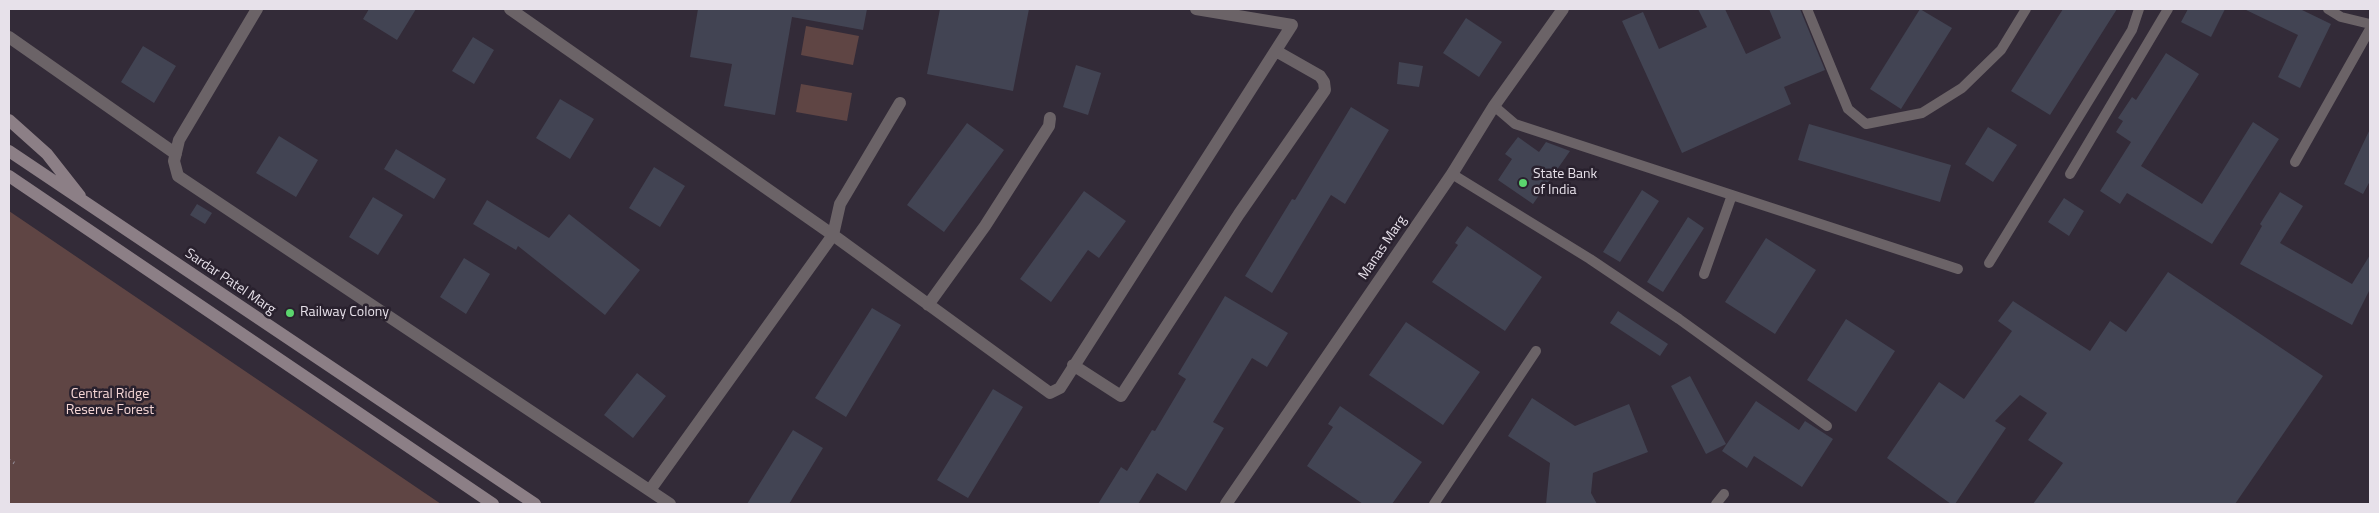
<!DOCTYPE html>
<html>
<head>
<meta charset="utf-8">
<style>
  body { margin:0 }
  #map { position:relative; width:2379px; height:513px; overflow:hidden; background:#332b38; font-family:"Titillium Web",sans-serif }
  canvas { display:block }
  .frame { position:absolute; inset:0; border:10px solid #e7e1ea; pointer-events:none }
</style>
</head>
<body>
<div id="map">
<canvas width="2379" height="513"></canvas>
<div class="frame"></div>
</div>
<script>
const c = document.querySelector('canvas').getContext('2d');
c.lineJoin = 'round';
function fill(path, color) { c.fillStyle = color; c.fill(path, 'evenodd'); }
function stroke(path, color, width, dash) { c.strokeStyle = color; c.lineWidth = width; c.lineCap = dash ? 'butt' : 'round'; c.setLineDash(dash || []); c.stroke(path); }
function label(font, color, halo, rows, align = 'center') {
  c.font = font + ' "Titillium Web",sans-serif'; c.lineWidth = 5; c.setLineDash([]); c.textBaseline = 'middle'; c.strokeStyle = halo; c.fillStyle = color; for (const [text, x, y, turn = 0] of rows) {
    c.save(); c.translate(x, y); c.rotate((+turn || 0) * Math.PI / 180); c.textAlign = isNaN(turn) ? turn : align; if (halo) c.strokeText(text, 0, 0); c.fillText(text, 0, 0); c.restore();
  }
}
const green = new Path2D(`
  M 806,26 L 859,36 L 853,65 L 801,55 Z
  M 801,84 L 852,93 L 847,121 L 796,112 Z
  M 9,211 L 441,504 L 9,504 Z`);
const building = new Path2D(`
  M 369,9 L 416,9 L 397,40 L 363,19 Z
  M 698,9 L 867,9 L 863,30 L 792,17 L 775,115 L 724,106 L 732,64 L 690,57 Z
  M 940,9 L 1029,9 L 1013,91 L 927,74 Z
  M 1698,9 L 1725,9 L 1746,54 L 1781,38 L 1769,9 L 1800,9 L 1825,70 L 1784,87 L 1791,104 L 1682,153 L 1622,21 L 1643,12 L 1659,49 L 1707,27 Z
  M 1920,9 L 1952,28 L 1901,109 L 1870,89 Z
  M 2063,9 L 2117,9 L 2050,115 L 2011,91 Z
  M 2188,9 L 2225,9 L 2211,37 L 2181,22 Z
  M 2244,9 L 2300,9 L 2331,24 L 2300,88 L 2278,77 L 2298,35 Z
  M 1466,18 L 1502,42 L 1479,77 L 1443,53 Z
  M 473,37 L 494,50 L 474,84 L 452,71 Z
  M 143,46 L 176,66 L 154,103 L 121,82 Z
  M 2166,53 L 2199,74 L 2141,166 L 2202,204 L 2253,122 L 2279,139 L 2212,244 L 2127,193 L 2120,204 L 2100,191 L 2131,142 L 2116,132 L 2123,121 L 2118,118 L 2132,97 L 2136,100 Z
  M 1399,62 L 1423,66 L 1419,87 L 1397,84 Z
  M 1076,65 L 1101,73 L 1088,115 L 1063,107 Z
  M 560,99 L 594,119 L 570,159 L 536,138 Z
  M 1351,107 L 1389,130 L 1345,204 L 1331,195 L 1272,293 L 1245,276 L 1292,199 L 1295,200 Z
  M 967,123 L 1004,150 L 944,232 L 907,205 Z
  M 1809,124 L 1951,165 L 1940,202 L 1798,160 Z
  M 1988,127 L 2017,145 L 1993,182 L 1965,164 Z
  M 2370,129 L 2370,181 L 2363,194 L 2344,184 Z
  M 279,136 L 318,160 L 296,197 L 256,173 Z
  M 1518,137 L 1539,152 L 1546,142 L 1570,151 L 1533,204 L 1498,180 L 1512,159 L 1505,154 Z
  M 396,149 L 446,179 L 434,199 L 384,169 Z
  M 654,167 L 685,186 L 660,227 L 629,208 Z
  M 1642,190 L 1659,201 L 1620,262 L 1603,252 Z
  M 1084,191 L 1126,221 L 1099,258 L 1088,250 L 1051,302 L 1020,279 Z
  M 2280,192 L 2303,206 L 2280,243 L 2352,284 L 2370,255 L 2370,289 L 2352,325 L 2240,264 L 2262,226 L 2260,224 Z
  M 373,197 L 403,215 L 378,255 L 349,237 Z
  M 2064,198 L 2084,211 L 2069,236 L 2048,222 Z
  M 487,200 L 549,238 L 569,214 L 640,270 L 605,315 L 518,246 L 516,250 L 473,224 Z
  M 197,204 L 212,213 L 205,224 L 190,215 Z
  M 1688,217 L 1704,228 L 1663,292 L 1647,282 Z
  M 1467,226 L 1542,277 L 1505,331 L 1432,282 L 1458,245 L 1455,243 Z
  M 1766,238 L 1816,270 L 1775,334 L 1725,302 Z
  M 464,258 L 490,274 L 466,314 L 440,297 Z
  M 2168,272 L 2323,376 L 2235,504 L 2033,504 L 2063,463 L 2028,440 L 2047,413 L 2020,395 L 1995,421 L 2006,428 L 1955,504 L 1951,504 L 1887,458 L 1939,382 L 1964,399 L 2012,331 L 1998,321 L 2013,301 L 2090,351 L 2110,321 L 2126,332 Z
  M 1225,296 L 1288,333 L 1267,367 L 1252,358 L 1213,422 L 1224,428 L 1186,491 L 1157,473 L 1138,504 L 1098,504 L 1121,467 L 1127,471 L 1152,430 L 1155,431 L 1186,379 L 1178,374 Z
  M 872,308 L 901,325 L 846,417 L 815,398 Z
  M 1618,311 L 1668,344 L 1660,356 L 1610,323 Z
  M 1846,319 L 1895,351 L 1856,412 L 1807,380 Z
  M 1406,322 L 1480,372 L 1443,425 L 1369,375 Z
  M 637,373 L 666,396 L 633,438 L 604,415 Z
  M 1690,376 L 1726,444 L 1706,454 L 1671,386 Z
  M 993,389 L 1023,407 L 968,498 L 937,480 Z
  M 1532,398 L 1575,426 L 1629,404 L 1648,452 L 1593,473 L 1591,493 L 1597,504 L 1546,504 L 1550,463 L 1508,436 Z
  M 1756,401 L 1799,430 L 1805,421 L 1833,439 L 1802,487 L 1754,456 L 1747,468 L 1722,451 Z
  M 1340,406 L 1422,462 L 1392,504 L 1363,504 L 1307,466 L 1333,427 L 1328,424 Z
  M 793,430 L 823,448 L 789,504 L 747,504 Z`);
const path = new Path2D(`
  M 9,460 L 16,464`);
const service = new Path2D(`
  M 1807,9 L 1848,109 L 1866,124 L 1922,113 L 1962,88 L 2001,50 L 2026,9
  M 2328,9 L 2341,17 L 2370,24
  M 1494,106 L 1515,124 L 1958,269
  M 2295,162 L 2370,29
  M 1452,174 L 1590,259 L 1679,319 L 1827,426
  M 2070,174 L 2168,9
  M 1989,263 L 2132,30 L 2139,9
  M 1704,274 L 1732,195
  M 1434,504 L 1536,351
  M 1716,504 L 1724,494`);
const minor = new Path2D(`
  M 257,9 L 179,140 L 174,161 L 178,176 L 670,504
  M 510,9 L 833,235 L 1050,393 L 1060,388 L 1292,25 L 1196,9
  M 9,37 L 176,154
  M 928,305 L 985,226 L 1049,126 L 1050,118
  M 1073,365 L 1121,396 L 1239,214 L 1325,90 L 1324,82 L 1320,76 L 1276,51
  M 650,490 L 833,235 L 840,204 L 900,103
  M 1226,504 L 1452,174 L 1494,106 L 1563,9`);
const secondary = new Path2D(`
  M 9,120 L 47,154 L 80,196
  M 9,151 L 535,504
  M 9,176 L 493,504`);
const markers = [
  [1523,183,5,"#5bd56e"],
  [290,313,5,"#5bd56e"]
];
const poiNames = [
  ["State Bank",1533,175],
  ["of India",1533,191],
  ["Railway Colony",300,313]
];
const streetNames = [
  ["Manas Marg",1383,248,-56],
  ["Sardar Patel Marg",230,282,34]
];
const parkNames = [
  ["Central Ridge",110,395],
  ["Reserve Forest",110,411]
];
fill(green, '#5f4544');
fill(building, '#424453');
stroke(path, '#928b96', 3, [1, 4]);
stroke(service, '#6b6367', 10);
stroke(minor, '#6b6367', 12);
stroke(secondary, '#8c7f86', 12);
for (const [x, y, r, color] of markers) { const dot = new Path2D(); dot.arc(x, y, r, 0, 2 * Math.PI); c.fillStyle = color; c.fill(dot); stroke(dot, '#29212e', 2); }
label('14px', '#e7e1ea', '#29212e', poiNames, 'left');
label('14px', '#e7e1ea', '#29212e', streetNames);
label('14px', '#f5d6d5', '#29212e', parkNames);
</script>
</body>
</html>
